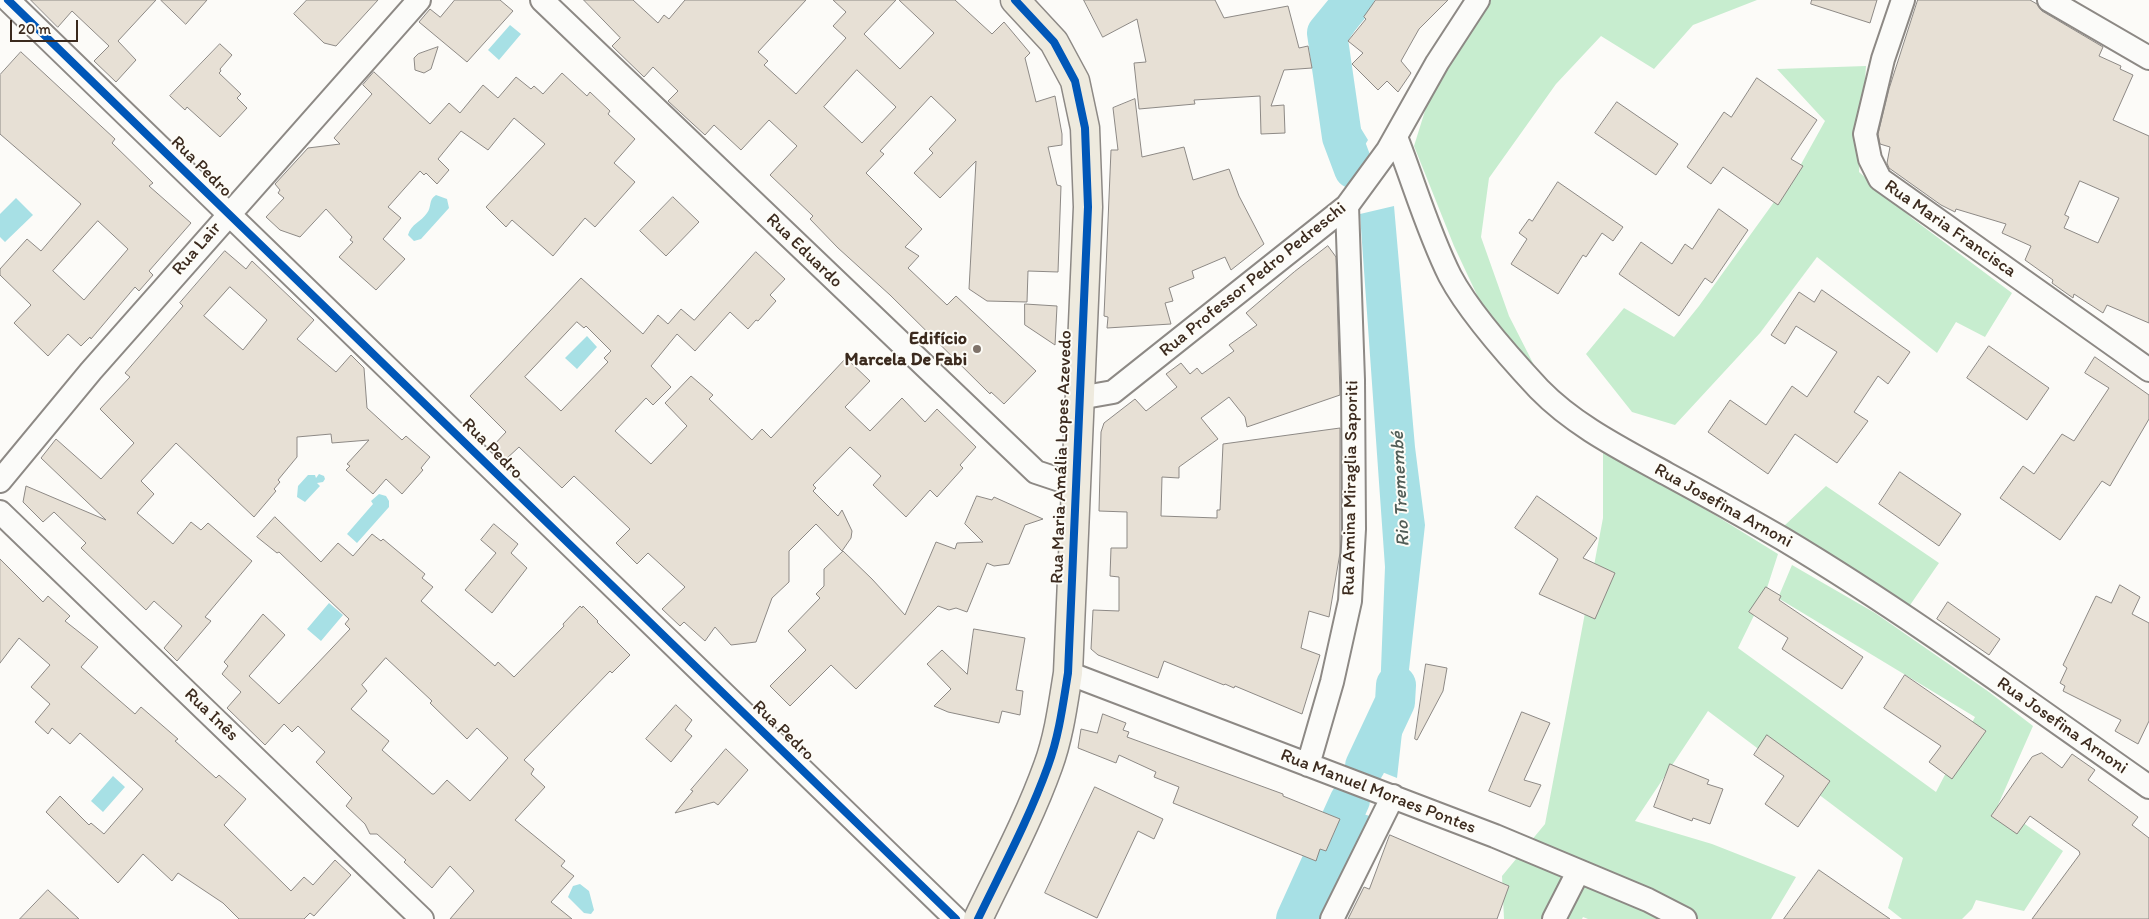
<!DOCTYPE html>
<html>
<head>
<meta charset="utf-8">
<style>
  body { margin:0 }
  #map { position:relative; width:2149px; height:919px; overflow:hidden; background:#fcfbf8; font-family:Itim,sans-serif }
  canvas { display:block }
  .scale { position:absolute; left:10px; top:20px; width:68px; height:22px; box-sizing:border-box; border:2px solid #3b2a1e; border-top:0; padding-left:6px; font-size:15px; line-height:18px; white-space:nowrap; color:#3b2a1e; -webkit-text-stroke:4px #fdfcf7; paint-order:stroke }
</style>
</head>
<body>
<div id="map">
<canvas width="2149" height="919"></canvas>
<div class="scale">20 m</div>
</div>
<script>
const c = document.querySelector('canvas').getContext('2d');
c.lineJoin = 'round';
function fill(path, color) { c.fillStyle = color; c.fill(path, 'evenodd'); }
function stroke(path, color, width, dash) { c.strokeStyle = color; c.lineWidth = width; c.lineCap = dash ? 'butt' : 'round'; c.setLineDash(dash || []); c.stroke(path); }
function label(font, color, halo, rows, align = 'center') {
  c.font = font + ' Itim,sans-serif'; c.lineWidth = 4; c.setLineDash([]); c.textBaseline = 'middle'; c.strokeStyle = halo; c.fillStyle = color; for (const [text, x, y, turn = 0] of rows) {
    c.save(); c.translate(x, y); c.rotate((+turn || 0) * Math.PI / 180); c.textAlign = isNaN(turn) ? turn : align; if (halo) c.strokeText(text, 0, 0); c.fillText(text, 0, 0); c.restore();
  }
}
const green = new Path2D(`
  M 1490,0 L 1757,0 L 1693,25 L 1654,69 L 1601,36 L 1556,84 L 1489,178 L 1481,237 L 1509,316 L 1536,369 L 1484,310 L 1454,246 L 1414,146 L 1429,98 Z
  M 1866,66 L 1859,172 L 1913,219 L 2012,293 L 1985,337 L 1956,322 L 1937,353 L 1817,257 L 1760,333 L 1675,425 L 1632,412 L 1586,354 L 1624,308 L 1674,337 L 1699,306 L 1800,166 L 1825,121 L 1777,69 Z
  M 1603,446 L 1778,554 L 1766,591 L 1738,648 L 1936,792 L 1975,717 L 1778,598 L 1792,565 L 1875,613 L 1989,692 L 2033,726 L 1998,805 L 2063,851 L 2024,911 L 1976,900 L 1972,909 L 1962,919 L 1902,919 L 1888,908 L 1903,858 L 1708,711 L 1635,821 L 1712,844 L 1796,877 L 1771,919 L 1588,919 L 1583,917 L 1582,919 L 1504,919 L 1502,876 L 1545,824 L 1603,518 Z
  M 1826,486 L 1939,563 L 1908,608 L 1783,527 Z`);
const water = new Path2D(`
  M 1357,0 L 1375,0 L 1338,56 L 1349,109 L 1368,140 L 1350,169 L 1339,143 L 1325,52 Z
  M 510,25 L 521,34 L 499,60 L 488,50 Z
  M 436,195 L 447,199 L 449,208 L 421,239 L 414,241 L 408,235 C 411,224 421,222 427,213 C 432,207 428,200 436,195 Z
  M 16,198 L 33,215 L 5,242 L 0,237 L 0,214 Z
  M 1394,206 L 1415,447 L 1425,525 L 1397,778 L 1377,770 L 1385,567 L 1360,214 Z
  M 587,336 L 597,347 L 577,369 L 565,358 Z
  M 319,474 L 324,476 L 325,479 L 323,482 L 317,483 L 320,486 L 305,502 L 297,497 L 298,486 L 308,475 L 315,475 L 316,478 Z
  M 379,494 L 386,496 L 389,501 L 389,507 L 357,543 L 347,534 L 373,504 L 371,501 Z
  M 329,603 L 343,615 L 321,641 L 307,629 Z
  M 113,776 L 125,787 L 103,812 L 91,801 Z
  M 1357,812 L 1376,818 L 1325,919 L 1302,919 Z
  M 580,884 L 589,891 L 594,910 L 591,914 L 584,913 L 568,897 L 573,886 Z`);
const river = new Path2D(`
  M 1354,169 L 1342,137 L 1327,33 L 1354,0
  M 1365,766 L 1395,702 L 1396,685
  M 1296,919 L 1350,800`);
const building = new Path2D(`
  M 31,0 L 156,0 L 118,41 L 136,60 L 116,82 L 94,61 L 109,46 L 72,11 L 58,27 Z
  M 161,0 L 207,0 L 186,24 Z
  M 307,0 L 378,0 L 336,46 L 324,43 L 294,14 Z
  M 455,0 L 500,0 L 513,11 L 467,62 L 419,22 L 430,9 L 440,17 Z
  M 584,0 L 633,0 L 658,23 L 664,15 L 669,19 L 685,0 L 806,0 L 758,52 L 768,61 L 764,65 L 796,94 L 846,38 L 833,26 L 846,12 L 833,0 L 896,0 L 864,34 L 900,69 L 934,33 L 899,0 L 955,0 L 992,34 L 1004,22 L 1030,53 L 1025,58 L 1036,102 L 1055,96 L 1062,134 L 1062,145 L 1048,147 L 1057,185 L 1061,186 L 1058,272 L 1028,271 L 1027,302 L 987,301 L 969,289 L 976,161 L 940,198 L 914,173 L 933,153 L 929,149 L 956,120 L 931,96 L 880,151 L 884,154 L 866,173 L 922,229 L 905,247 L 919,256 L 908,268 L 947,305 L 956,296 L 1036,371 L 1004,404 L 991,392 L 990,394 L 890,295 L 838,248 L 810,219 L 813,216 L 770,175 L 797,146 L 769,120 L 741,150 L 714,125 L 705,135 L 668,101 L 678,91 L 653,67 L 644,77 L 612,46 L 620,38 ZM 857,70 L 896,107 L 862,143 L 824,107 Z
  M 1084,0 L 1215,0 L 1224,18 L 1288,6 L 1299,48 L 1308,46 L 1312,68 L 1284,70 L 1271,106 L 1284,105 L 1285,133 L 1261,134 L 1260,96 L 1194,100 L 1195,104 L 1139,109 L 1134,63 L 1146,62 L 1137,19 L 1103,37 Z
  M 1376,0 L 1448,0 L 1419,29 L 1401,61 L 1411,73 L 1398,92 L 1387,81 L 1378,90 L 1352,64 L 1363,53 L 1348,41 L 1366,19 L 1364,17 Z
  M 1812,0 L 1877,0 L 1870,23 L 1811,4 Z
  M 1918,0 L 2030,0 L 2037,4 L 2042,11 L 2103,47 L 2099,56 L 2121,66 L 2120,69 L 2133,75 L 2113,120 L 2149,136 L 2149,323 L 2107,305 L 2103,313 L 2074,294 L 2073,298 L 2052,283 L 2053,280 L 2025,260 L 2031,246 L 2002,233 L 2006,224 L 1956,209 L 1955,212 L 1941,205 L 1889,168 L 1887,163 L 1890,147 L 1880,144 L 1878,134 L 1889,89 ZM 2080,181 L 2119,198 L 2098,243 L 2064,228 L 2069,217 L 2065,215 Z
  M 220,44 L 232,55 L 220,69 L 221,71 L 219,73 L 241,94 L 237,98 L 247,108 L 220,137 L 187,107 L 185,110 L 170,96 Z
  M 438,47 L 431,69 L 424,73 L 415,70 L 414,58 L 418,54 Z
  M 21,52 L 115,139 L 112,143 L 153,183 L 149,186 L 191,223 L 149,271 L 153,275 L 139,291 L 135,287 L 91,339 L 90,337 L 81,346 L 68,334 L 48,356 L 14,323 L 31,305 L 0,275 L 0,269 L 27,239 L 41,251 L 81,204 L 0,134 L 0,75 ZM 98,221 L 128,249 L 84,300 L 53,271 Z
  M 374,72 L 430,124 L 449,103 L 460,113 L 483,85 L 498,98 L 516,77 L 531,89 L 534,86 L 543,94 L 562,73 L 587,96 L 590,92 L 610,111 L 608,114 L 635,139 L 614,163 L 635,182 L 595,227 L 585,218 L 553,256 L 512,220 L 506,227 L 486,207 L 545,144 L 514,118 L 488,150 L 461,131 L 438,159 L 449,170 L 437,184 L 426,173 L 424,175 L 420,171 L 388,207 L 401,218 L 383,239 L 405,259 L 376,290 L 339,257 L 353,242 L 350,240 L 352,237 L 326,209 L 300,237 L 280,230 L 266,217 L 284,198 L 278,193 L 280,190 L 275,184 L 308,148 L 340,144 L 334,138 L 372,94 L 363,85 Z
  M 1757,78 L 1817,120 L 1791,159 L 1803,166 L 1778,205 L 1723,167 L 1711,184 L 1687,167 L 1724,112 L 1731,117 Z
  M 1135,99 L 1142,157 L 1184,147 L 1193,180 L 1229,169 L 1239,196 L 1264,244 L 1231,270 L 1225,257 L 1192,271 L 1194,278 L 1169,288 L 1173,301 L 1165,303 L 1171,324 L 1107,328 L 1108,317 L 1104,316 L 1111,150 L 1118,150 L 1113,108 Z
  M 1617,102 L 1678,144 L 1656,175 L 1595,133 Z
  M 1558,182 L 1623,227 L 1613,241 L 1602,233 L 1586,257 L 1583,255 L 1558,294 L 1511,264 L 1527,239 L 1519,233 L 1529,219 L 1532,221 Z
  M 673,197 L 699,222 L 666,256 L 640,231 Z
  M 1719,209 L 1748,230 L 1712,283 L 1705,278 L 1679,316 L 1619,274 L 1641,242 L 1672,264 L 1685,244 L 1692,249 Z
  M 1328,246 L 1336,257 L 1340,395 L 1247,427 L 1245,417 L 1229,397 L 1201,418 L 1218,439 L 1179,467 L 1179,478 L 1162,477 L 1161,516 L 1217,518 L 1217,510 L 1220,510 L 1223,444 L 1340,428 L 1340,553 L 1329,617 L 1309,611 L 1301,648 L 1320,655 L 1302,714 L 1235,686 L 1234,688 L 1225,684 L 1224,685 L 1164,661 L 1158,678 L 1098,655 L 1091,649 L 1093,610 L 1119,611 L 1119,577 L 1110,576 L 1111,548 L 1127,548 L 1127,512 L 1099,511 L 1101,432 L 1104,423 L 1135,399 L 1146,411 L 1177,387 L 1166,374 L 1181,363 L 1190,374 L 1197,368 L 1202,374 L 1234,351 L 1229,345 L 1257,325 L 1246,313 L 1294,272 Z
  M 225,251 L 246,269 L 252,261 L 314,320 L 297,339 L 336,372 L 351,355 L 364,368 L 367,408 L 402,440 L 406,436 L 430,457 L 421,468 L 423,470 L 402,494 L 386,479 L 373,494 L 346,470 L 350,466 L 347,464 L 369,440 L 332,443 L 331,434 L 297,437 L 297,457 L 278,480 L 280,482 L 274,489 L 276,491 L 254,517 L 176,443 L 141,481 L 154,494 L 137,513 L 173,544 L 191,522 L 201,530 L 208,523 L 252,561 L 205,617 L 211,621 L 177,661 L 164,648 L 182,626 L 154,601 L 146,610 L 81,548 L 86,543 L 54,512 L 43,522 L 23,502 L 26,486 L 106,520 L 41,458 L 56,439 L 101,479 L 134,443 L 100,409 L 130,377 L 125,373 L 183,306 L 180,303 ZM 230,287 L 267,320 L 243,350 L 204,316 Z
  M 756,252 L 785,279 L 770,295 L 776,301 L 758,321 L 756,320 L 748,329 L 730,312 L 695,351 L 677,334 L 651,366 L 671,387 L 653,405 L 646,398 L 615,431 L 651,464 L 687,426 L 665,403 L 691,376 L 713,395 L 709,399 L 752,440 L 762,429 L 771,438 L 846,358 L 870,381 L 845,407 L 870,431 L 902,398 L 925,422 L 937,409 L 976,447 L 960,465 L 963,468 L 937,497 L 930,490 L 906,517 L 873,485 L 881,476 L 850,447 L 813,485 L 816,488 L 813,491 L 838,516 L 842,510 L 852,531 L 851,538 L 842,551 L 816,524 L 789,551 L 789,582 L 772,598 L 756,642 L 731,645 L 715,627 L 705,641 L 684,622 L 680,626 L 662,609 L 685,587 L 648,553 L 637,564 L 616,543 L 630,529 L 574,476 L 562,488 L 519,447 L 505,460 L 492,447 L 506,432 L 470,396 L 581,278 L 643,334 L 658,315 L 668,324 L 681,309 L 694,320 ZM 577,322 L 584,328 L 586,326 L 611,351 L 604,358 L 608,362 L 561,411 L 525,377 Z
  M 1822,290 L 1910,352 L 1888,384 L 1878,376 L 1854,412 L 1868,421 L 1837,463 L 1795,434 L 1768,474 L 1708,432 L 1730,400 L 1766,425 L 1792,386 L 1807,397 L 1837,352 L 1796,326 L 1785,344 L 1771,335 L 1799,292 L 1814,302 Z
  M 1025,304 L 1057,306 L 1055,345 L 1025,325 Z
  M 1989,346 L 2049,388 L 2027,420 L 1967,378 Z
  M 2095,357 L 2149,395 L 2149,419 L 2110,486 L 2102,481 L 2060,540 L 2000,498 L 2023,466 L 2034,474 L 2062,434 L 2074,441 L 2109,388 L 2085,373 Z
  M 1900,472 L 1961,514 L 1939,546 L 1879,504 Z
  M 977,496 L 992,500 L 994,497 L 1043,519 L 1025,525 L 1009,564 L 994,566 L 987,563 L 967,612 L 956,608 L 949,610 L 938,606 L 856,689 L 831,665 L 790,706 L 770,686 L 806,650 L 788,631 L 820,598 L 816,594 L 824,586 L 824,569 L 843,551 L 872,579 L 905,615 L 936,542 L 955,549 L 957,543 L 983,542 L 965,524 Z
  M 1537,496 L 1597,538 L 1583,558 L 1615,573 L 1595,619 L 1539,594 L 1558,559 L 1515,528 Z
  M 275,517 L 321,562 L 338,543 L 353,556 L 372,534 L 381,541 L 383,539 L 425,574 L 422,578 L 433,587 L 421,601 L 495,666 L 498,662 L 514,677 L 564,626 L 563,624 L 580,606 L 582,608 L 583,606 L 598,621 L 597,622 L 630,655 L 612,673 L 610,671 L 524,760 L 534,769 L 531,774 L 545,787 L 515,820 L 565,861 L 561,866 L 574,876 L 551,902 L 572,919 L 450,919 L 474,891 L 450,866 L 432,888 L 404,862 L 406,860 L 377,834 L 370,834 L 365,824 L 346,806 L 352,798 L 316,762 L 325,752 L 298,726 L 292,732 L 284,724 L 265,745 L 227,708 L 241,692 L 222,674 L 228,666 L 224,662 L 263,614 L 285,635 L 249,676 L 279,704 L 350,629 L 345,624 L 349,619 L 279,552 L 277,553 L 257,537 ZM 386,658 L 432,701 L 430,703 L 467,739 L 477,728 L 508,758 L 470,801 L 447,780 L 434,794 L 432,794 L 382,750 L 389,741 L 351,709 L 367,691 L 362,685 Z
  M 494,524 L 518,544 L 511,553 L 527,568 L 492,613 L 465,590 L 496,553 L 481,540 Z
  M 0,559 L 43,602 L 48,596 L 70,616 L 65,621 L 98,647 L 81,667 L 135,714 L 141,707 L 178,739 L 175,741 L 216,778 L 219,775 L 246,799 L 224,825 L 291,891 L 304,877 L 313,885 L 335,860 L 351,875 L 314,916 L 310,913 L 304,919 L 239,919 L 223,903 L 178,873 L 172,881 L 143,854 L 118,883 L 46,812 L 60,796 L 89,825 L 91,823 L 104,834 L 143,789 L 80,733 L 70,744 L 52,728 L 48,734 L 35,722 L 50,704 L 31,687 L 50,665 L 19,638 L 0,663 Z
  M 2120,585 L 2140,597 L 2132,614 L 2149,623 L 2149,721 L 2138,744 L 2115,731 L 2121,720 L 2063,691 L 2065,686 L 2060,683 L 2067,668 L 2063,665 L 2096,596 L 2111,603 Z
  M 1766,587 L 1781,596 L 1779,600 L 1863,657 L 1842,689 L 1782,649 L 1788,638 L 1749,612 Z
  M 1948,602 L 2000,639 L 1989,655 L 1937,619 Z
  M 974,629 L 1025,638 L 1016,690 L 1023,691 L 1020,715 L 1002,711 L 999,723 L 948,712 L 934,706 L 951,689 L 927,664 L 942,650 L 967,674 Z
  M 1426,664 L 1447,668 L 1443,691 L 1417,740 L 1415,739 Z
  M 1905,675 L 1986,731 L 1952,779 L 1929,762 L 1941,746 L 1884,708 Z
  M 676,705 L 692,720 L 685,730 L 692,736 L 671,762 L 646,739 Z
  M 1522,712 L 1550,723 L 1524,780 L 1541,785 L 1530,807 L 1489,791 Z
  M 1103,714 L 1126,723 L 1123,730 L 1129,732 L 1127,737 L 1283,794 L 1283,796 L 1340,819 L 1326,851 L 1320,849 L 1316,861 L 1173,803 L 1179,787 L 1154,777 L 1156,772 L 1119,755 L 1116,763 L 1078,748 L 1081,729 L 1097,733 Z
  M 1767,735 L 1830,781 L 1798,827 L 1765,804 L 1784,776 L 1754,755 Z
  M 726,749 L 748,770 L 718,805 L 714,802 L 675,813 L 693,791 L 691,790 Z
  M 2042,753 L 2062,768 L 2072,754 L 2095,770 L 2088,780 L 2138,817 L 2132,825 L 2149,838 L 2149,919 L 2032,919 L 2080,854 L 2079,851 L 2030,816 L 2017,834 L 1991,816 L 2032,757 Z
  M 1670,764 L 1709,780 L 1707,784 L 1723,789 L 1710,824 L 1693,818 L 1692,821 L 1654,807 Z
  M 1095,787 L 1163,819 L 1154,839 L 1138,831 L 1097,918 L 1045,893 Z
  M 1390,835 L 1509,886 L 1497,919 L 1348,919 L 1364,887 L 1369,889 Z
  M 1819,870 L 1848,890 L 1890,919 L 1784,919 Z
  M 48,890 L 79,919 L 20,919 Z`);
const minor = new Path2D(`
  M 8,0 L 956,919
  M 542,0 L 1036,472 L 1075,485
  M 1903,0 L 1883,59 L 1865,134 L 1870,159 L 1880,179 L 2149,370
  M 2049,0 L 2149,58
  M 1396,137 C 1414,183 1428,232 1450,276 C 1469,312 1511,359 1539,389 C 1575,426 1622,449 1667,474 C 1706,495 1745,517 1783,539 C 1910,615 2029,703 2149,787
  M 1079,398 L 1113,392 L 1347,206 L 1388,150 L 1437,63 L 1478,0
  M 0,481 L 91,371 L 419,0
  M 0,512 L 422,919
  M 1068,673 L 1495,836 L 1648,900 L 1685,919
  M 1308,765 L 1332,682 L 1350,601 L 1354,529 L 1353,380 L 1347,206
  M 1332,919 L 1393,796
  M 1554,919 L 1578,872`);
const major = new Path2D(`
  M 978,919 C 1002,869 1029,819 1048,766 C 1059,736 1063,704 1068,673 L 1088,207 L 1085,128 L 1075,81 L 1054,42 L 1015,0`);
const cycleway = new Path2D(`
  M 8,0 L 956,919
  M 978,919 C 1002,869 1029,819 1048,766 C 1059,736 1063,704 1068,673 L 1088,207 L 1085,128 L 1075,81 L 1054,42 L 1015,0`);
const markers = [
  [977,349,5,"#7f736a"]
];
const streetNames = [
  ["Rua Pedro",201,167,45],
  ["Rua Maria Francisca",1950,229,35],
  ["Rua Lair",197,249,-49],
  ["Rua Eduardo",804,251,44],
  ["Rua Professor Pedro Pedreschi",1253,280,-39],
  ["Rua Pedro",492,449,45],
  ["Rua Maria Amália Lopes Azevedo",1062,457,-88],
  ["Rua Amina Miraglia Saporiti",1351,488,-89],
  ["Rua Josefina Arnoni",1723,506,29],
  ["Rua Inês",211,715,44],
  ["Rua Josefina Arnoni",2062,726,35],
  ["Rua Pedro",783,731,44],
  ["Rua Manuel Moraes Pontes",1378,792,21]
];
const poiNames = [
  ["Edifício",967,339],
  ["Marcela De Fabi",967,360]
];
const waterNames = [
  ["Rio Tremembé",1401,489,-93]
];
fill(green, '#c7edcf');
fill(water, '#a7e0e5');
stroke(river, '#a7e0e5', 40);
fill(building, '#e7e0d5');
stroke(building, '#8d8985', 1);
stroke(minor, '#8d8985', 26);
stroke(major, '#8d8985', 31);
stroke(minor, '#fbfbf9', 22);
stroke(major, '#eeeade', 28);
stroke(cycleway, '#0057b8', 8);
for (const [x, y, r, color] of markers) { const dot = new Path2D(); dot.arc(x, y, r, 0, 2 * Math.PI); c.fillStyle = color; c.fill(dot); stroke(dot, '#fdfcf7', 2); }
label('18px', '#3b2a1e', '#fdfcf7', streetNames);
label('bold 18px', '#3b2a1e', '#fdfcf7', poiNames, 'right');
label('italic 19px', '#515d57', '#fdfcf7', waterNames);
</script>
</body>
</html>
